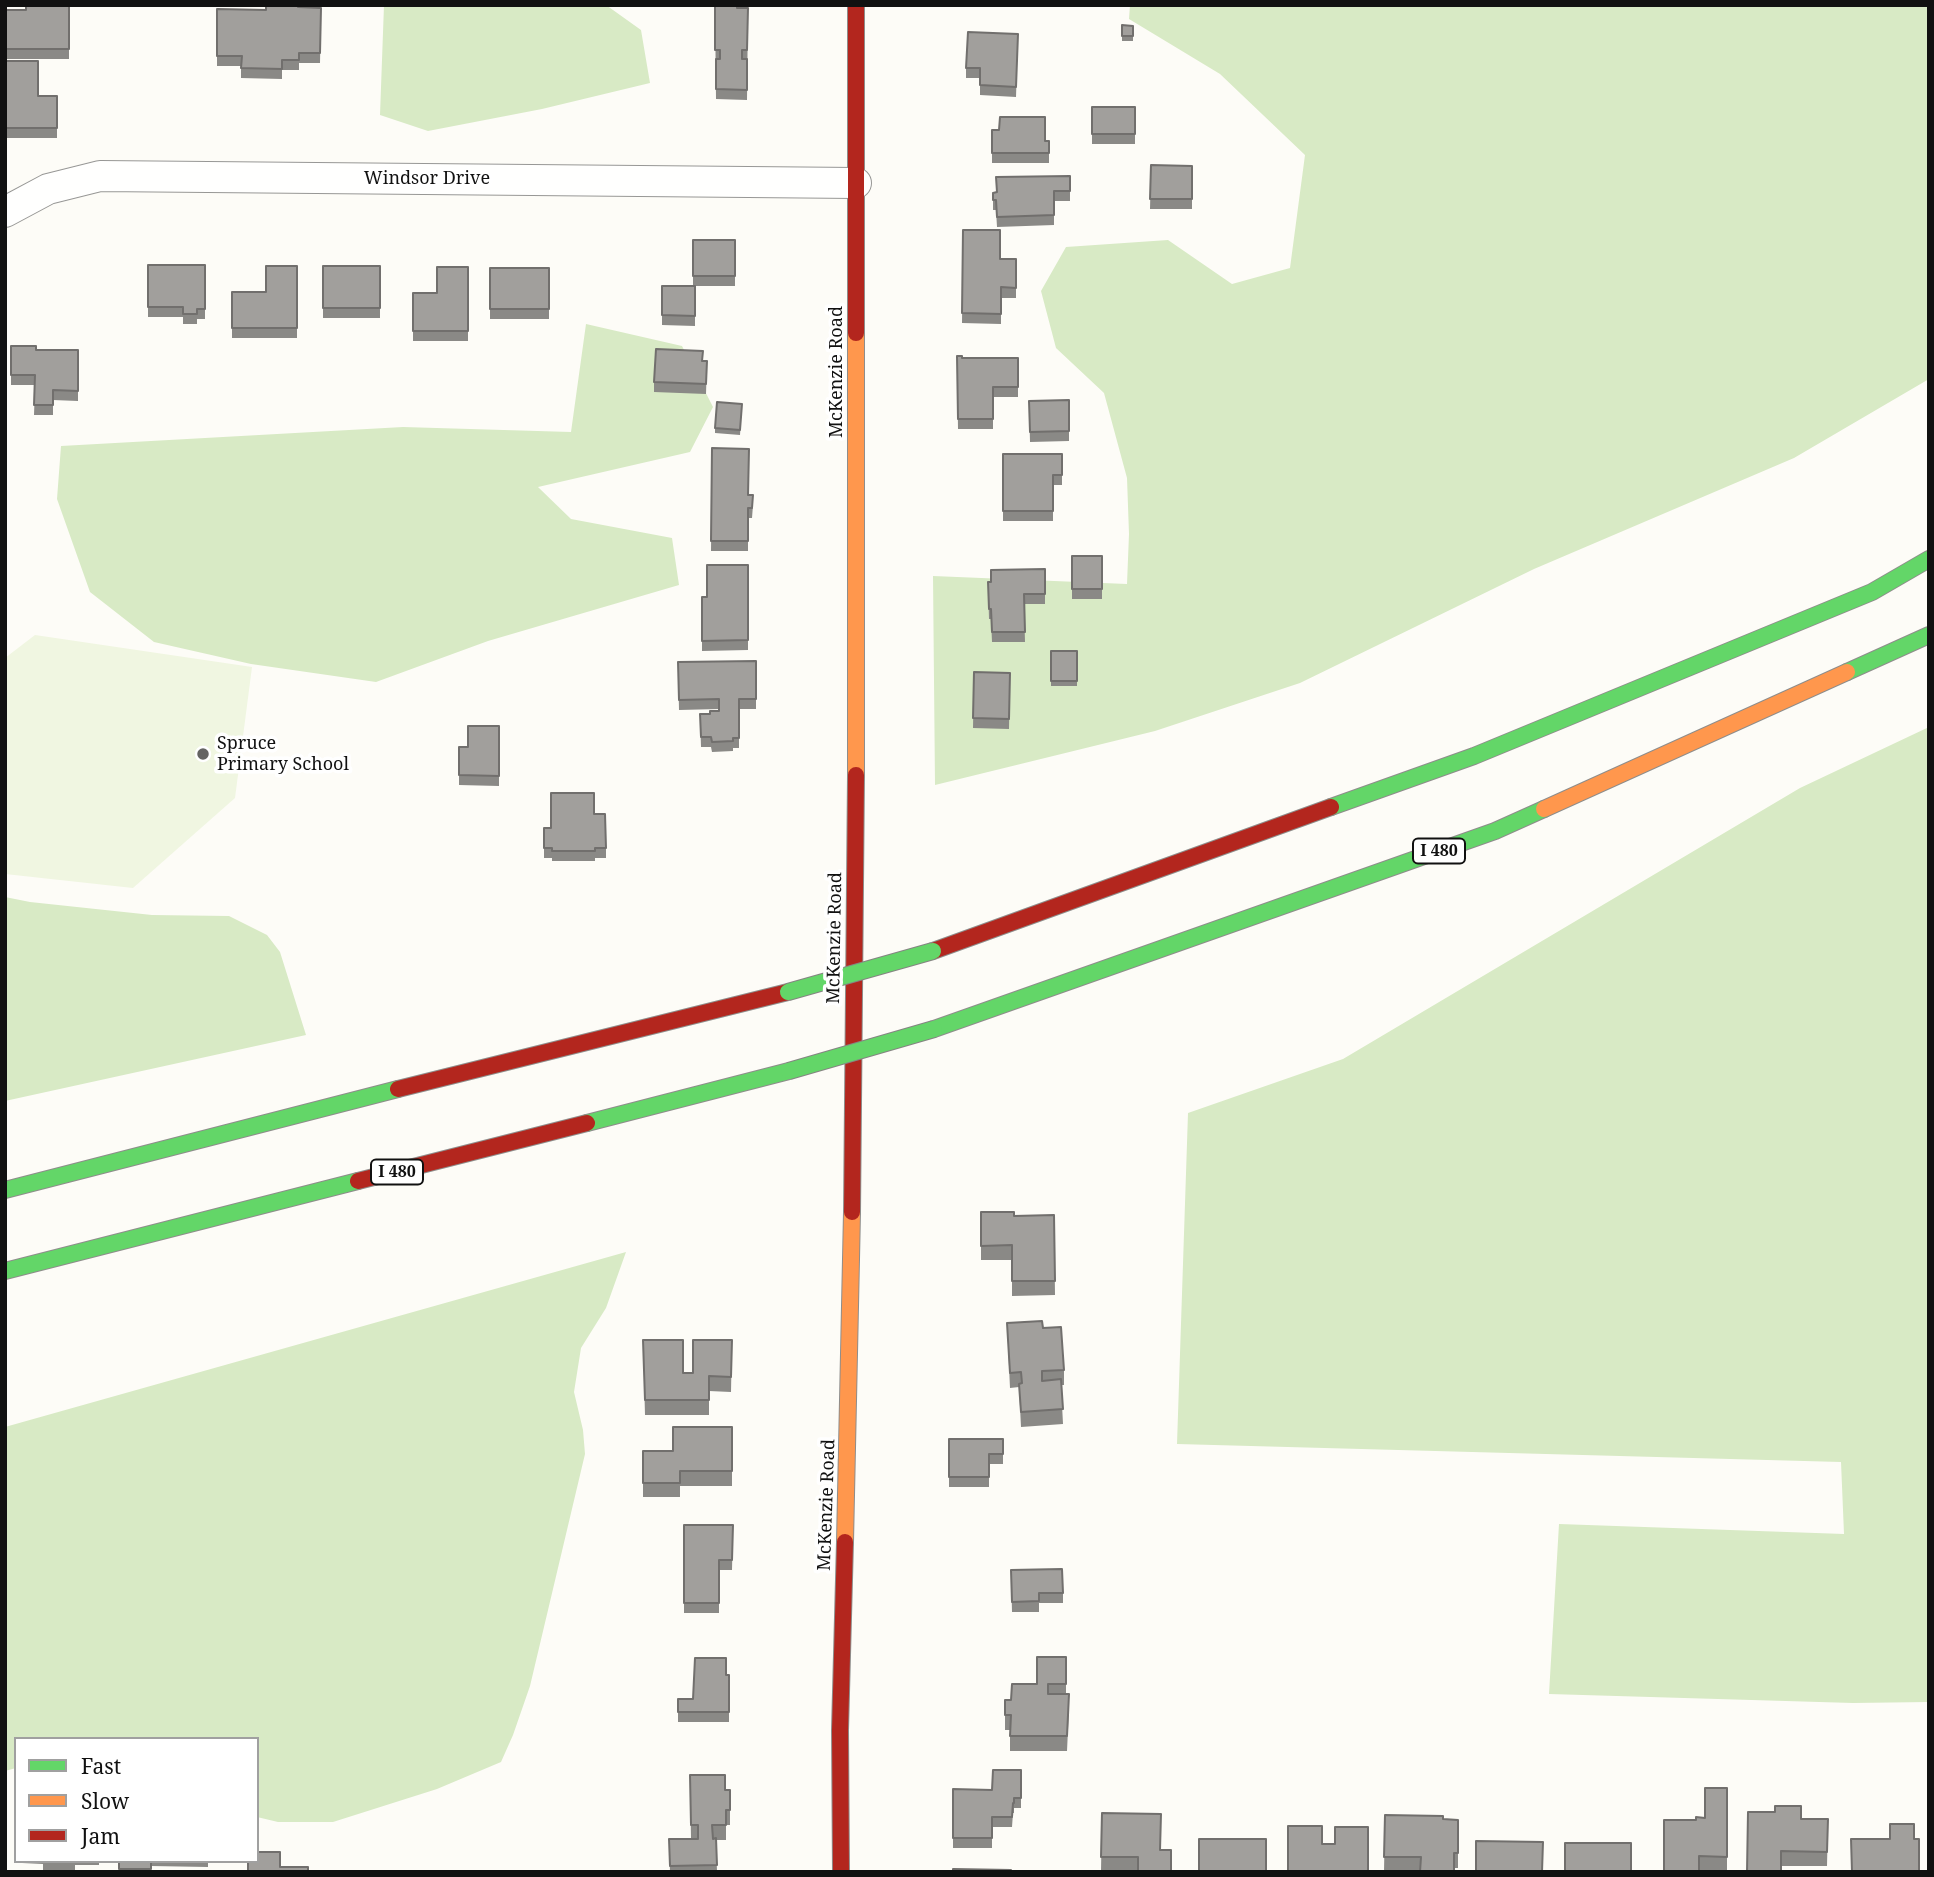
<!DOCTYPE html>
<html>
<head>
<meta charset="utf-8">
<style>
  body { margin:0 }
  #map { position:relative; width:1934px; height:1877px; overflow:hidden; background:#fdfcf7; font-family:"Noto Serif",serif }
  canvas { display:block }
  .frame { position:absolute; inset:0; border:7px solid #111; pointer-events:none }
  .legend { position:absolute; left:14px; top:1737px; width:245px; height:126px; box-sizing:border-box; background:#fff; border:2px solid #a0a0a0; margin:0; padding:9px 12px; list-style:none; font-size:21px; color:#111 }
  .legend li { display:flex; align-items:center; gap:14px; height:35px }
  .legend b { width:35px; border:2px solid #a0a0a0 }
</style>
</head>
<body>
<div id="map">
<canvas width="1934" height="1877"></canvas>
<div class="frame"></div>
<ul class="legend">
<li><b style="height:9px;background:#63d668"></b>Fast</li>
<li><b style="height:9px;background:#ff974d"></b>Slow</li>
<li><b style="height:9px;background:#b3261e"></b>Jam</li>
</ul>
</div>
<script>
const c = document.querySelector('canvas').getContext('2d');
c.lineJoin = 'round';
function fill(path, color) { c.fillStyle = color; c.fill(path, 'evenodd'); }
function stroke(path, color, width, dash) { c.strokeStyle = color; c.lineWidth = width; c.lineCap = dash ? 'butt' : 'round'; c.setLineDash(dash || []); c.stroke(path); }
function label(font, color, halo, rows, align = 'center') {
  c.font = font + ' "Noto Serif",serif'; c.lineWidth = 7; c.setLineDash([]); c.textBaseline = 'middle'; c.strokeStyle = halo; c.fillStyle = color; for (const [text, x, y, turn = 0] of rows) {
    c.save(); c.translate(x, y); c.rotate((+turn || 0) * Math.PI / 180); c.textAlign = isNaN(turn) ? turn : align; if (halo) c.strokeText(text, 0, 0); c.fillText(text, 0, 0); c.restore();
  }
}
const forest = new Path2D(`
  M 384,5 L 606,5 L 641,30 L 650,83 L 542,109 L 428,131 L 380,115 Z
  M 1130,5 L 1929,5 L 1929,379 L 1794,458 L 1534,569 L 1300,683 L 1155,731 L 935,785 L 933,576 L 1127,584 L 1129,534 L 1127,478 L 1104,393 L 1056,348 L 1041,291 L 1066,247 L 1168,240 L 1232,284 L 1290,268 L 1305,155 L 1220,74 L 1129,19 Z
  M 586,324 L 682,346 L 713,407 L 690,452 L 538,487 L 571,519 L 672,538 L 679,585 L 488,641 L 376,682 L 251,664 L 154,642 L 90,592 L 57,499 L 61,446 L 403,427 L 571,432 Z
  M 1929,727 L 1929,1702 L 1853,1703 L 1549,1694 L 1559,1524 L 1844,1534 L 1841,1462 L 1177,1444 L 1188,1113 L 1343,1059 L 1800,788 Z
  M 5,897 L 30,902 L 152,915 L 229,916 L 267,935 L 280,952 L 306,1035 L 5,1101 Z
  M 626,1252 L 606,1308 L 581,1348 L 574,1392 L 583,1430 L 585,1454 L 530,1686 L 513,1735 L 501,1762 L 437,1789 L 333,1822 L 278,1822 L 257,1817 L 257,1739 L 16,1739 L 16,1768 L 5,1771 L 5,1427 Z`);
const pitch = new Path2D(`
  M 35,635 L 252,667 L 235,798 L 133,888 L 5,874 L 5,658 Z`);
const street = new Path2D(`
  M 5,212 L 48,189 L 100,176 L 856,183`);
const fast = new Path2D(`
  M 1847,672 L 1929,635
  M 1331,807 L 1474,756 L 1872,592 L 1929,559
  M 934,1029 L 1495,831 L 1544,809
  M 587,1123 L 789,1071
  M 5,1190 L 398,1089
  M 5,1271 L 358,1181`);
const slow = new Path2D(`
  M 856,333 L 856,775
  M 1544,809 L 1847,672
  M 845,1542 L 852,1212`);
const jam = new Path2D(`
  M 856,5 L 856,333
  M 933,951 L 1331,807
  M 398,1089 L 788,992
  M 358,1181 L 587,1123
  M 852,1212 L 856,775
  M 841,1872 L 840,1730 L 845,1542`);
const fastBridge = new Path2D(`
  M 788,992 L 933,951
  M 789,1071 L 934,1029`);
const wall = new Path2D(`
  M 69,5 L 69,59 L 5,59 L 5,10 L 26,10 Z
  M 715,5 L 737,8 L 748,8 L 747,100 L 716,99 Z
  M 299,7 L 321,8 L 320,63 L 299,63 L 299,70 L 282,70 L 282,79 L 241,78 L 241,66 L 217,66 L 217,9 L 266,10 Z
  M 1122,25 L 1133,26 L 1133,41 L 1122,41 Z
  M 1018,34 L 1016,97 L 980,95 L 980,78 L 966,78 L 966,68 Z
  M 5,61 L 38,96 L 57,96 L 57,138 L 5,138 Z
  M 1092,107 L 1135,107 L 1135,144 L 1092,144 Z
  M 992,130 L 1049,141 L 1049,163 L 992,163 Z
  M 1151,165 L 1192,166 L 1192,209 L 1150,209 Z
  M 1070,176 L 1070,201 L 1054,201 L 1054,225 L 997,227 L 996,210 L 993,210 L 993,193 Z
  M 963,230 L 1000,259 L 1016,259 L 1016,298 L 1001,298 L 1001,324 L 962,323 Z
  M 693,240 L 735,240 L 735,286 L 693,286 Z
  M 148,265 L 205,265 L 205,319 L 197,319 L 197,324 L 183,324 L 183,317 L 148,317 Z
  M 297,266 L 297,338 L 232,338 L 232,292 L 266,292 Z
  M 323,266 L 380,266 L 380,318 L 323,318 Z
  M 468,267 L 468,341 L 413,341 L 413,293 L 437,293 Z
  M 490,268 L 549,268 L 549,319 L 490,319 Z
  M 662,286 L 695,286 L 695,326 L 662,325 Z
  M 11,346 L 36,350 L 78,350 L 78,401 L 53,400 L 53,415 L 34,415 L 35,385 L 11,385 Z
  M 957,356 L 962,358 L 1018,358 L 1018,397 L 993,397 L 993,429 L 958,429 Z
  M 707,361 L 706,394 L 654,392 L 654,382 Z
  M 1069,400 L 1069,441 L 1030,442 L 1029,401 Z
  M 742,404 L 740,435 L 715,433 L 715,428 Z
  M 712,448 L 748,495 L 753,505 L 752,518 L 748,518 L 748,551 L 711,551 Z
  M 1003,454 L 1062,454 L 1062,485 L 1053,485 L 1053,521 L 1003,521 Z
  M 1072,556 L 1102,556 L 1102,599 L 1072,599 Z
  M 748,565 L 748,650 L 702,651 L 702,597 L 707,597 Z
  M 1045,569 L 1045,604 L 1024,604 L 1025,642 L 992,642 L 991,619 L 989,619 L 988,582 Z
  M 1051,651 L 1077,651 L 1077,686 L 1051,686 Z
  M 756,661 L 756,709 L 739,709 L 739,748 L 733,748 L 733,751 L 712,752 L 711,747 L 701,747 L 700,714 L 710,714 L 719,711 L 719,709 L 679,710 L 678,662 Z
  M 974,672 L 1010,673 L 1009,729 L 973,728 Z
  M 499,726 L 499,786 L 459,785 L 459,747 L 468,747 Z
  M 594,814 L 606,848 L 606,858 L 595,858 L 595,861 L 552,861 L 552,858 L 544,858 L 544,828 L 551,828 Z
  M 981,1212 L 1014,1216 L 1054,1215 L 1055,1295 L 1012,1296 L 1012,1260 L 981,1260 Z
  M 1007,1323 L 1043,1328 L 1064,1370 L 1064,1385 L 1061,1385 L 1063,1424 L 1021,1427 L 1019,1387 L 1010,1388 Z
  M 643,1340 L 683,1373 L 693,1373 L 732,1340 L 731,1392 L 709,1391 L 709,1415 L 645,1415 Z
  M 732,1427 L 732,1486 L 680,1486 L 680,1497 L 643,1497 L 643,1451 L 673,1451 Z
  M 949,1439 L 1003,1439 L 1003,1464 L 989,1464 L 989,1487 L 949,1487 Z
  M 684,1525 L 733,1525 L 732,1570 L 719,1570 L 719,1613 L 684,1613 Z
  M 1011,1570 L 1063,1593 L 1063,1603 L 1039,1603 L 1039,1612 L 1012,1612 Z
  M 1066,1657 L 1066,1694 L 1069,1708 L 1067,1751 L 1010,1751 L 1010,1730 L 1005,1730 L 1005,1700 L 1011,1700 L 1037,1684 Z
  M 726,1675 L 729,1675 L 729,1722 L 678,1722 L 678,1699 L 693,1699 Z
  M 1021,1770 L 1021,1808 L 1014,1808 L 1014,1813 L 1013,1813 L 1012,1827 L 992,1827 L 992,1848 L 953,1848 L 953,1789 L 992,1790 Z
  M 690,1775 L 725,1790 L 730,1790 L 730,1825 L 726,1825 L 726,1840 L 716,1840 L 717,1872 L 670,1872 L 669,1839 L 691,1839 Z
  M 1727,1788 L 1727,1871 L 1699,1871 L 1696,1820 L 1705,1818 Z
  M 1102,1813 L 1161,1850 L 1171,1872 L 1101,1871 Z
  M 1385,1815 L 1458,1820 L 1458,1868 L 1454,1868 L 1454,1872 L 1384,1872 Z
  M 1801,1819 L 1828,1819 L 1827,1866 L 1781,1866 L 1747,1872 Z
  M 22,1861 L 99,1861 L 99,1865 L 75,1865 L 75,1871 L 43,1871 L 43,1864 L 22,1863 Z
  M 119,1861 L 208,1861 L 208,1867 L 151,1866 L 151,1872 L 119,1872 Z`);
const building = new Path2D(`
  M 26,5 L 69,5 L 69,49 L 5,49 L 5,10 L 26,10 Z
  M 266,5 L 298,5 L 298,7 L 321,8 L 320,53 L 299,53 L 299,60 L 282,60 L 282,69 L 241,68 L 242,56 L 217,56 L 217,9 L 266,10 Z
  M 715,5 L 737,5 L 737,8 L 748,8 L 747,50 L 742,50 L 742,59 L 747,59 L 747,90 L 716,89 L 716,59 L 720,59 L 720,50 L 715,50 Z
  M 1122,25 L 1133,26 L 1133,36 L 1122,36 Z
  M 968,32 L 1018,34 L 1016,87 L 980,85 L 980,68 L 966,68 Z
  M 5,61 L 38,61 L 38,96 L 57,96 L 57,128 L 5,128 Z
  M 1092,107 L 1135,107 L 1135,134 L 1092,134 Z
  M 1000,117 L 1045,117 L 1045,141 L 1049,141 L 1049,153 L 992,153 L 992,130 L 999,130 Z
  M 1151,165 L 1192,166 L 1192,199 L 1150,199 Z
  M 1070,176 L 1070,191 L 1054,191 L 1054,215 L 997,217 L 996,200 L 993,200 L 993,193 L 997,192 L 996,177 Z
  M 963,230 L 1000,230 L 1000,259 L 1016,259 L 1016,288 L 1001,287 L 1001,314 L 962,313 Z
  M 693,240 L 735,240 L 735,276 L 693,276 Z
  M 148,265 L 205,265 L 205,309 L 197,309 L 197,314 L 183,314 L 183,307 L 148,307 Z
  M 266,266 L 297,266 L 297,328 L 232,328 L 232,292 L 266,292 Z
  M 323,266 L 380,266 L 380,308 L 323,308 Z
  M 437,267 L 468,267 L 468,331 L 413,331 L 413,293 L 437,293 Z
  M 490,268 L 549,268 L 549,309 L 490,309 Z
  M 662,286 L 695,286 L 695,316 L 662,315 Z
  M 11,346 L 36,346 L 36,350 L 78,350 L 78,391 L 53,390 L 53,405 L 34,405 L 35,375 L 11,375 Z
  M 656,349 L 703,351 L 702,361 L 707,361 L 706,384 L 654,382 Z
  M 957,356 L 962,356 L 962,358 L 1018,358 L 1018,387 L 993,387 L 993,419 L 958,419 Z
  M 1069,400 L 1069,431 L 1030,432 L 1029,401 Z
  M 717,402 L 742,404 L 740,430 L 715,428 Z
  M 712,448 L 749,449 L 748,495 L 753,495 L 752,508 L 748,508 L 748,541 L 711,541 Z
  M 1003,454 L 1062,454 L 1062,475 L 1053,475 L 1053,511 L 1003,511 Z
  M 1072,556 L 1102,556 L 1102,589 L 1072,589 Z
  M 707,565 L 748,565 L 748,640 L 702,641 L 702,597 L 707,597 Z
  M 1045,569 L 1045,594 L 1024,594 L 1025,632 L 992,632 L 991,609 L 989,609 L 988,582 L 991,582 L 991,570 Z
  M 1051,651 L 1077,651 L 1077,681 L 1051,681 Z
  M 756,661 L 756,699 L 739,699 L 739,738 L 733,738 L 733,741 L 712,742 L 711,737 L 701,737 L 700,714 L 710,714 L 710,711 L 719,711 L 719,699 L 679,700 L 678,662 Z
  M 974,672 L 1010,673 L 1009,719 L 973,718 Z
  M 468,726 L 499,726 L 499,776 L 459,775 L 459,747 L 468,747 Z
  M 551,793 L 594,793 L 594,814 L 605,814 L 606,848 L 595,848 L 595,851 L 552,851 L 552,848 L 544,848 L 544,828 L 551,828 Z
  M 981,1212 L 1014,1212 L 1014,1216 L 1054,1215 L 1055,1281 L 1012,1281 L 1012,1245 L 981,1246 Z
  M 1042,1321 L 1043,1328 L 1061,1327 L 1064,1370 L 1042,1371 L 1042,1381 L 1061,1379 L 1063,1409 L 1021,1412 L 1019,1384 L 1022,1383 L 1021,1372 L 1010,1373 L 1007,1323 Z
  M 643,1340 L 683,1340 L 683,1373 L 693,1373 L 693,1340 L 732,1340 L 731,1377 L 709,1376 L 709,1400 L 645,1400 Z
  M 673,1427 L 732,1427 L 732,1471 L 680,1471 L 680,1483 L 643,1483 L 643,1451 L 673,1451 Z
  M 949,1439 L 1003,1439 L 1003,1454 L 989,1454 L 989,1477 L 949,1477 Z
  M 684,1525 L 733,1525 L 732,1560 L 719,1560 L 719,1603 L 684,1603 Z
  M 1062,1569 L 1063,1593 L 1039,1593 L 1039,1601 L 1012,1602 L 1011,1570 Z
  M 1037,1657 L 1066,1657 L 1066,1684 L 1048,1684 L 1048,1694 L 1069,1694 L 1067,1736 L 1010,1736 L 1011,1715 L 1005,1715 L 1005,1700 L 1011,1700 L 1012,1684 L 1037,1684 Z
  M 695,1658 L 726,1658 L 726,1675 L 729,1675 L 729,1712 L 678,1712 L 678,1699 L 693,1699 Z
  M 993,1770 L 1021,1770 L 1021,1798 L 1014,1798 L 1014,1803 L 1013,1803 L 1012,1817 L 992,1817 L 992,1838 L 953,1838 L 953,1789 L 992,1790 Z
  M 690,1775 L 725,1775 L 725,1790 L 730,1790 L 730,1810 L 726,1810 L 726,1825 L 712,1825 L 713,1839 L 716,1838 L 717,1865 L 670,1866 L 669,1839 L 698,1839 L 698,1825 L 691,1825 Z
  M 1705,1788 L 1727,1788 L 1727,1857 L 1699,1856 L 1699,1872 L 1664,1872 L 1664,1820 L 1696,1820 L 1696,1817 L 1705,1818 Z
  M 1775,1806 L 1801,1806 L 1801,1819 L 1828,1819 L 1827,1852 L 1781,1851 L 1781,1872 L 1747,1872 L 1748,1812 L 1775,1812 Z
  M 1102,1813 L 1161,1814 L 1160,1850 L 1171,1850 L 1171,1872 L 1138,1872 L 1138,1857 L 1101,1857 Z
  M 1385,1815 L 1443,1816 L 1443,1819 L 1458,1820 L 1458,1853 L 1454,1853 L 1454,1872 L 1420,1872 L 1421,1857 L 1384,1857 Z
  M 1890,1824 L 1914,1824 L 1914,1839 L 1919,1839 L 1919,1872 L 1852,1872 L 1851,1839 L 1890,1839 Z
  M 1288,1826 L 1322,1826 L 1322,1844 L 1335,1844 L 1335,1827 L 1368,1827 L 1368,1872 L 1288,1872 Z
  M 1199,1839 L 1266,1839 L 1266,1872 L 1199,1872 Z
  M 1476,1841 L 1543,1842 L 1542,1872 L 1476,1872 Z
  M 1565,1843 L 1631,1843 L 1631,1872 L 1565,1872 Z
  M 257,1852 L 280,1852 L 280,1867 L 308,1867 L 308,1872 L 248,1872 L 248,1861 L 257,1861 Z
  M 119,1861 L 151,1861 L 151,1869 L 119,1869 Z
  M 953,1869 L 1011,1870 L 1011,1872 L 953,1872 Z`);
const markers = [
  [203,754,7,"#646362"]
];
const shields = [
  [1439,851,52],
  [397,1172,52]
];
const shieldNames = [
  ["I 480",1439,851],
  ["I 480",397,1172]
];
const streetNames = [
  ["Windsor Drive",427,179],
  ["McKenzie Road",837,372,-90],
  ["McKenzie Road",835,938,-89],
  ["McKenzie Road",827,1505,-88]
];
const poiNames = [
  ["Spruce",217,744],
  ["Primary School",217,765]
];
fill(forest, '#d8eac5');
fill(pitch, '#f0f6e1');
stroke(street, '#979795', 32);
stroke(fast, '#8e8d8b', 18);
stroke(slow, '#8e8d8b', 18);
stroke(jam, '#8e8d8b', 18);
stroke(street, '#fffffe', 30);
stroke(fast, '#63d668', 16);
stroke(slow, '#ff974d', 16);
stroke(jam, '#b3261e', 16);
stroke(fastBridge, '#858482', 18, []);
stroke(fastBridge, '#63d668', 16);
fill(wall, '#8a8986');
fill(building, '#a19f9c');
stroke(building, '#716f6d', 2);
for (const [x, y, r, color] of markers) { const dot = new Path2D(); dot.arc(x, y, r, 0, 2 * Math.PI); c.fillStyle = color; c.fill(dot); stroke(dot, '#fff', 2.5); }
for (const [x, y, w] of shields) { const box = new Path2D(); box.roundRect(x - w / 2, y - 12.5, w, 25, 5); c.fillStyle = '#fff'; c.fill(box); stroke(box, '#111', 2); }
label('bold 16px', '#111', null, shieldNames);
label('18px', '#111', '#fff', streetNames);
label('18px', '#111', '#fff', poiNames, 'left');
</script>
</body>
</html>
